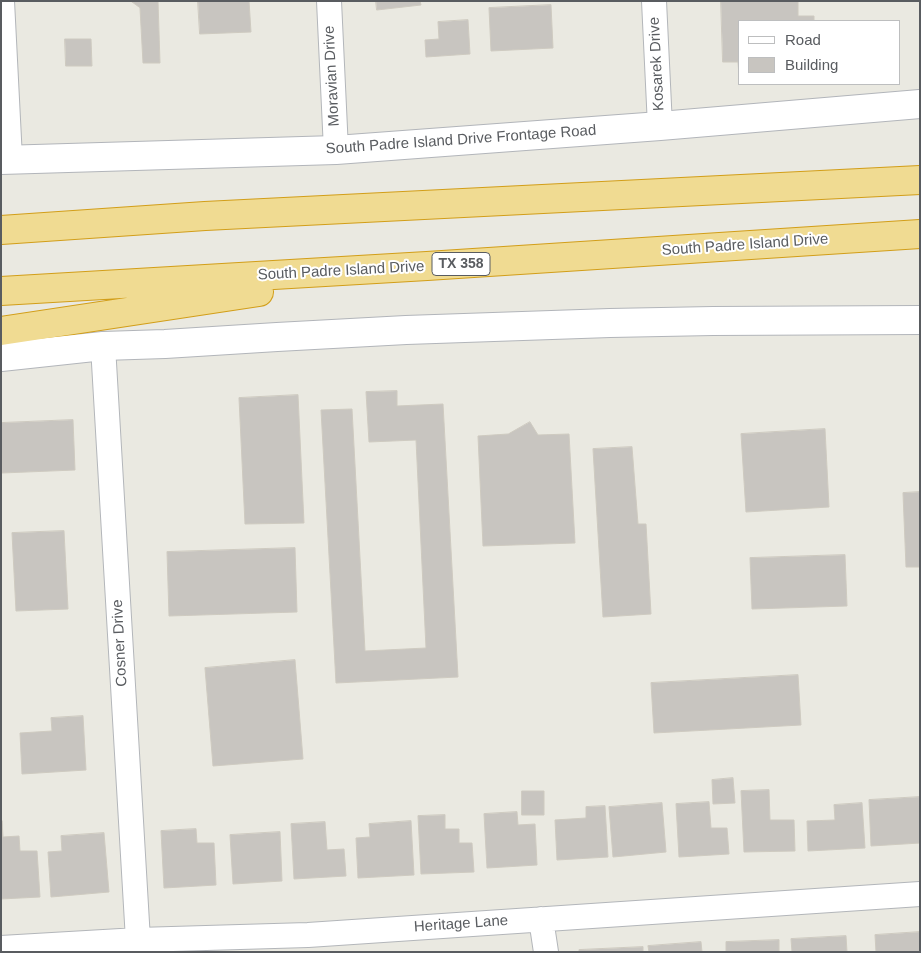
<!DOCTYPE html>
<html>
<head>
<meta charset="utf-8">
<style>
  body { margin:0 }
  #map { position:relative; width:921px; height:953px; overflow:hidden; background:#eae9e1; font-family:Helvetica,sans-serif }
  canvas { display:block }
  .frame { position:absolute; inset:0; border:2px solid #595c60; pointer-events:none }
  .legend { position:absolute; left:738px; top:20px; width:162px; height:65px; box-sizing:border-box; background:#fff; border:1px solid #bdbebf; margin:0; padding:6px 9px; list-style:none; font-size:15px; color:#595c60 }
  .legend li { display:flex; align-items:center; gap:10px; height:25px }
  .legend b { width:25px; border:1px solid #bdbebf }
</style>
</head>
<body>
<div id="map">
<canvas width="921" height="953"></canvas>
<div class="frame"></div>
<ul class="legend">
<li><b style="height:6px;background:#fff"></b>Road</li>
<li><b style="height:14px;background:#c8c5c0"></b>Building</li>
</ul>
</div>
<script>
const c = document.querySelector('canvas').getContext('2d');
c.lineJoin = 'round';
function fill(path, color) { c.fillStyle = color; c.fill(path, 'evenodd'); }
function stroke(path, color, width, dash) { c.strokeStyle = color; c.lineWidth = width; c.lineCap = dash ? 'butt' : 'round'; c.setLineDash(dash || []); c.stroke(path); }
function label(font, color, halo, rows, align = 'center') {
  c.font = font + ' Helvetica,sans-serif'; c.lineWidth = 4; c.setLineDash([]); c.textBaseline = 'middle'; c.strokeStyle = halo; c.fillStyle = color; for (const [text, x, y, turn = 0] of rows) {
    c.save(); c.translate(x, y); c.rotate((+turn || 0) * Math.PI / 180); c.textAlign = isNaN(turn) ? turn : align; if (halo) c.strokeText(text, 0, 0); c.fillText(text, 0, 0); c.restore();
  }
}
const building = new Path2D(`
  M 131,1 L 158,1 L 160,63 L 143,63 L 140,8 Z
  M 198,1 L 249,1 L 251,32 L 200,34 Z
  M 376,1 L 420,1 L 421,5 L 377,10 Z
  M 721,1 L 798,1 L 798,16 L 814,16 L 814,21 L 740,21 L 740,76 L 739,76 L 738,62 L 723,62 Z
  M 551,5 L 553,48 L 491,51 L 489,8 Z
  M 468,20 L 470,54 L 426,57 L 425,40 L 439,39 L 438,22 Z
  M 65,39 L 91,39 L 92,66 L 66,66 Z
  M 397,391 L 397,406 L 443,404 L 458,677 L 336,683 L 321,410 L 352,409 L 365,651 L 426,648 L 416,440 L 369,442 L 366,392 Z
  M 298,395 L 304,523 L 245,524 L 239,398 Z
  M 73,420 L 75,470 L 2,473 L 1,423 Z
  M 530,422 L 538,435 L 569,434 L 575,543 L 483,546 L 478,436 L 508,434 Z
  M 825,429 L 829,507 L 746,512 L 741,434 Z
  M 632,447 L 638,524 L 646,524 L 651,614 L 603,617 L 593,449 Z
  M 920,492 L 920,567 L 906,567 L 903,493 Z
  M 64,531 L 68,609 L 16,611 L 12,533 Z
  M 295,548 L 297,612 L 169,616 L 167,552 Z
  M 845,555 L 847,606 L 752,609 L 750,558 Z
  M 295,660 L 303,759 L 213,766 L 205,668 Z
  M 798,675 L 801,725 L 654,733 L 651,683 Z
  M 83,716 L 86,770 L 22,774 L 20,733 L 52,731 L 51,718 Z
  M 733,778 L 735,803 L 713,804 L 712,780 Z
  M 769,790 L 770,820 L 794,820 L 795,851 L 744,852 L 741,791 Z
  M 522,791 L 544,791 L 544,815 L 522,815 Z
  M 920,797 L 920,843 L 871,846 L 869,800 Z
  M 709,802 L 711,828 L 727,828 L 729,854 L 679,857 L 676,804 Z
  M 662,803 L 666,852 L 613,857 L 609,807 Z
  M 862,803 L 865,848 L 808,851 L 807,821 L 835,820 L 834,805 Z
  M 605,806 L 608,857 L 557,860 L 555,820 L 586,818 L 586,807 Z
  M 517,812 L 518,825 L 535,824 L 537,865 L 487,868 L 484,814 Z
  M 445,815 L 445,829 L 459,829 L 459,843 L 472,843 L 474,872 L 421,874 L 418,816 Z
  M 2,821 L 3,837 L 19,836 L 20,851 L 37,851 L 40,897 L 1,899 Z
  M 411,821 L 414,875 L 358,878 L 356,838 L 370,837 L 369,824 Z
  M 325,822 L 327,850 L 344,849 L 346,876 L 294,879 L 291,824 Z
  M 196,829 L 197,843 L 214,843 L 216,885 L 164,888 L 161,831 Z
  M 280,832 L 282,881 L 233,884 L 230,835 Z
  M 104,833 L 109,892 L 51,897 L 48,852 L 62,851 L 61,836 Z
  M 920,932 L 920,952 L 876,952 L 875,935 Z
  M 846,936 L 847,952 L 792,952 L 791,939 Z
  M 779,940 L 779,952 L 726,952 L 726,942 Z
  M 701,942 L 702,952 L 649,952 L 648,946 Z
  M 643,947 L 643,952 L 579,952 L 579,950 Z`);
const minor = new Path2D(`
  M 2,1 L 10,159
  M 329,1 L 336,150
  M 654,1 L 660,126
  M 103,346 L 138,940
  M 541,919 L 546,952
  M 1,948 L 138,940 L 308,935 L 920,894`);
const secondary = new Path2D(`
  M 1,160 L 336,150 L 660,126 L 920,104
  M 1,357 L 103,346 L 165,344 L 277,337 L 406,330 L 610,323 L 713,321 L 920,320`);
const motorway = new Path2D(`
  M 1,230 L 205,216 L 920,180
  M 1,291 L 427,266 L 920,234
  M 1,331 L 259,292`);
const shields = [
  [461,264,58]
];
const shieldNames = [
  ["TX 358",461,264]
];
const streetNames = [
  ["Kosarek Drive",657,64,-93],
  ["Moravian Drive",332,76,-93],
  ["South Padre Island Drive Frontage Road",461,140,-4],
  ["South Padre Island Drive",745,245,-4],
  ["South Padre Island Drive",341,271,-3],
  ["Cosner Drive",120,643,-93],
  ["Heritage Lane",461,924,-4]
];
fill(building, '#c8c5c0');
stroke(building, '#cecac0', 1);
stroke(minor, '#b3b6ba', 26);
stroke(secondary, '#b2b5ba', 30);
stroke(motorway, '#d29e19', 30);
stroke(minor, '#fff', 24);
stroke(secondary, '#fff', 28);
stroke(motorway, '#f0db92', 28);
for (const [x, y, w] of shields) { const box = new Path2D(); box.roundRect(x - w / 2, y - 11.5, w, 23, 4); c.fillStyle = '#fff'; c.fill(box); stroke(box, '#595c60', 1); }
label('bold 14px', '#595c60', null, shieldNames);
label('15px', '#595c60', '#fff', streetNames);
</script>
</body>
</html>
